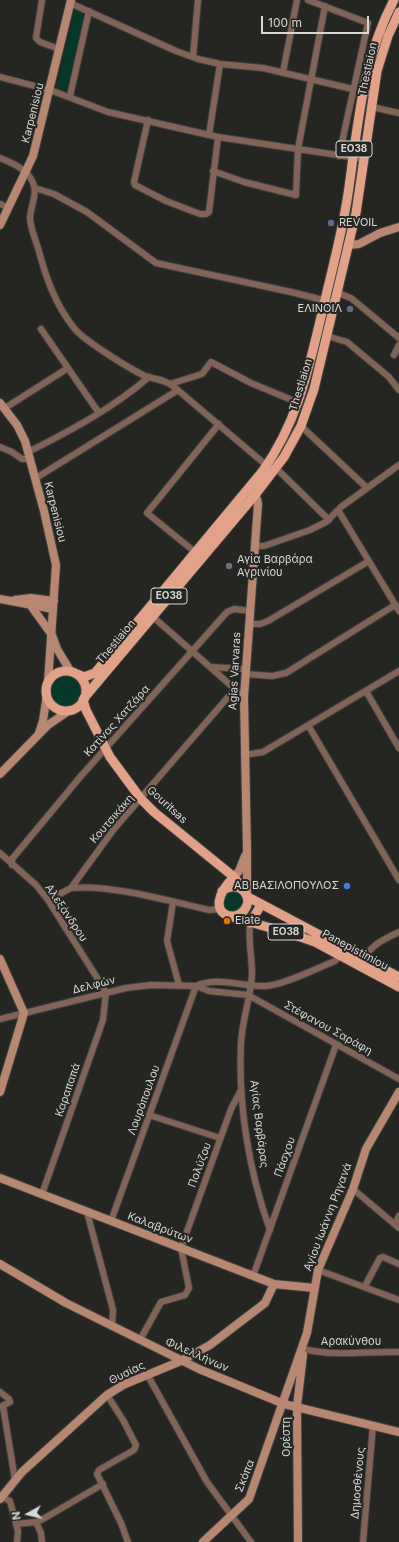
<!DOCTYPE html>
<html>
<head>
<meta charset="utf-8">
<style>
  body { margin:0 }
  #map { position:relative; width:399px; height:1542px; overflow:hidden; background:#252522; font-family:Inter,sans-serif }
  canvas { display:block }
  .north { position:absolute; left:8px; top:1494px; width:40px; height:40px; -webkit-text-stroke:3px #252522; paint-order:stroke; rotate:262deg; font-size:11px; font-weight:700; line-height:16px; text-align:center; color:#d7d7d5 }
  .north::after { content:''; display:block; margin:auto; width:14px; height:18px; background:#d7d7d5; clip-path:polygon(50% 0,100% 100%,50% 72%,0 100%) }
  .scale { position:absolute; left:261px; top:16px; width:108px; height:18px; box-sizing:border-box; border:2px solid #d7d7d5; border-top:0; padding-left:5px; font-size:12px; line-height:14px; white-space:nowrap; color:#d7d7d5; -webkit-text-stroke:3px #252522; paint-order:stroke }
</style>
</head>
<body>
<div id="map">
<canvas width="399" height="1542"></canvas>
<div class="north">N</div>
<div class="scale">100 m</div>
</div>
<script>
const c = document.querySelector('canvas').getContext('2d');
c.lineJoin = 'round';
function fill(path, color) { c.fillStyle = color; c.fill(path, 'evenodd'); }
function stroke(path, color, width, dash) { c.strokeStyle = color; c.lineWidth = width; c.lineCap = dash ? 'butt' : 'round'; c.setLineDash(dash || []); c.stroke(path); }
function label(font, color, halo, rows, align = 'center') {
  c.font = font + ' Inter,sans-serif'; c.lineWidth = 4; c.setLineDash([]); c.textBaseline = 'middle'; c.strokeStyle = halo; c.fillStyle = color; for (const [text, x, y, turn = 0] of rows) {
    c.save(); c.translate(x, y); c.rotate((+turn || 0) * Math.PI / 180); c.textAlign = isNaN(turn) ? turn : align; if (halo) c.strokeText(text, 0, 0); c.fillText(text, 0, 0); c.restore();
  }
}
const green = new Path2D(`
  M 74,10 L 84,14 L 67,91 L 57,88 Z
  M50 691a16 16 0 1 1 32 0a16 16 0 1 1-32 0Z
  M223 902a10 10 0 1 1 20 0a10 10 0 1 1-20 0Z`);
const street = new Path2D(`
  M 42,0 L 36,38 L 40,42 L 59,49
  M 308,0 L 368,23 L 339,156
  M 70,3 L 176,51 L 198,59 L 220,64 L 263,68 L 374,94
  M 193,57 L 198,0
  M 283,72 L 297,0
  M 0,77 L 50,90 L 108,112 L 218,137 L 364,159
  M 70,96 L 89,11
  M 372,107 L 399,113
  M 148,120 L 134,182 L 135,185 L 166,201 L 200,214 L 206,214 L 209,212 L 218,137
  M 209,135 L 220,64
  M 0,158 C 12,163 28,169 33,183 C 38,194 30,207 30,219 C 31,229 35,239 38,248 C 46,278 55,304 74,328 C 83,340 130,369 145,376 C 155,380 162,378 173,386 L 266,465
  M 213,171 L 244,182 L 296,195 L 298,149 L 325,6
  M 35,188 L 54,194 L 87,212 L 156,263 L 291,292 L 335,303
  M 0,204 L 7,207
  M 338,293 L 351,298 L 399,338
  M 41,329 L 99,413
  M 327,336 L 347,342 L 389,377 L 399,390
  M 394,355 L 399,345
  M 170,384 L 202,374 L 211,362 L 251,383 L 299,403
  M 5,408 L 68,368
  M 301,426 L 366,487
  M 0,447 L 12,452 L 22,459 L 31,459
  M 28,452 C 70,431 113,408 149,377
  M 276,468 L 329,520
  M 36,478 L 178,390
  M 338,510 L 399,611
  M 256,546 L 264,546 L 310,530 L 326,522 L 341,507 L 399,465
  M 195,552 L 147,513 L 219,424
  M 152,616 L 210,667 L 245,669
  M 249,624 L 260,624 L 268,621 L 369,561
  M 210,667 L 244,697
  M 245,674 L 272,676 L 286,673 L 395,605
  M 366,691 L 399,748
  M 308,725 L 399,880
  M 244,755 L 263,752 L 399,671
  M 0,853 L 36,885 L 48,900 L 106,992 L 103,1020 L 42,1194
  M 12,865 L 12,859 L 81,776 L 227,612 L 234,609 L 250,611
  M 71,888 C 110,884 169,901 209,910 L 220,909
  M 48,900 L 71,888 L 114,829 L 235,689
  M 173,902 L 167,941 L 179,985
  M 250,923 C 248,940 252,957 252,974 C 251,997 242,1020 241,1043 C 238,1105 249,1172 270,1230
  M 364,958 C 373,944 384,939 399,932
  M 196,986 C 216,976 244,987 266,986 C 284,985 317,968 335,961 L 342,954
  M 0,1019 L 126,988 L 151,985 L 196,986 L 209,991 L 248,995 L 399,1079
  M 149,1115 L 220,1138
  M 353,1189 L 399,1228
  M 87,1212 L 113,1310 L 112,1326
  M 111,1221 L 196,986
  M 395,1224 L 399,1216
  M 318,1270 L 399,1300
  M 253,1276 L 336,1045
  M 365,1286 L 380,1258 L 383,1257 L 399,1264
  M 140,1340 L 161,1302 L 185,1295 L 189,1288 L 181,1248 L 231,1109 L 241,1090
  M 303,1349 C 337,1357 366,1351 399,1352
  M 147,1374 L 207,1482 L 251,1542
  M 0,1392 L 9,1399 L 10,1402 L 0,1407
  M 107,1395 L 123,1420 L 136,1445 L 134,1450 L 99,1470 L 97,1474 L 121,1523 L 128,1542
  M 3,1406 L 15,1480
  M 0,1496 L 10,1501 L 18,1531 L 17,1542
  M 36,1522 L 41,1533 L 42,1542
  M 16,1524 L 36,1522 L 43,1519 L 103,1484
  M 363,1542 L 373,1425`);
const secondary = new Path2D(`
  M 0,225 L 33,156 L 71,0
  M 349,245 L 359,244 L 380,233 L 399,227
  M 0,403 L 17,425 L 25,441 L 44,511 L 56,565 L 48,682
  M 0,599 L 53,609
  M 15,600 L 31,598 L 54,601
  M 31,606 L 52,635 L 57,649 L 71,672
  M 39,733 L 43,721 L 47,694
  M 0,774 L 48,725 L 70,710
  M 234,877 L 239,871 L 245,856
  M 247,894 L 247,849 L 244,697 L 258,504 L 257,499 L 251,492
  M 0,959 L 24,1013 L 0,1092
  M 0,1178 L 274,1284 L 314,1288
  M 0,1264 L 66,1303 L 199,1369 L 284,1404 L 399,1432
  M 0,1499 L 22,1472 L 107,1395 L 123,1385 L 181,1361 L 210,1345 L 265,1303 L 274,1284
  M 203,1542 L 249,1499 L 307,1333 L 318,1270 L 353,1189 L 366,1149 L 399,1092
  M 298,1542 L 297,1406 L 303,1355`);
const primary = new Path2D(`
  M46 691a20 20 0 1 1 40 0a20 20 0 1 1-40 0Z
  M 77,674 L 84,677 L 95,673 L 262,472 C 300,419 310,362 325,300 C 334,262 344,225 349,187 C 358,123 363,58 394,0
  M 84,698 L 255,495 L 284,457 L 301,426 L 314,389 L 356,213 L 377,71 L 388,36 L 399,12
  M 83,700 L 86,710 L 110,757 L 141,799 L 154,812 L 234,877 L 242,888
  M 222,891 C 234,882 247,888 248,902 C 242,929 196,915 234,877
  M 248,897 L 399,977
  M 229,916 L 295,935 L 315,942 L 399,987
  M 250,923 L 261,905`);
const markers = [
  [331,223,4,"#5c6f8a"],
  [350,309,4,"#5c6f8a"],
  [229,566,4,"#6b7280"],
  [347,886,4,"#3f7fe0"],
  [227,921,4,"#e8710a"]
];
const shields = [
  [354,149,36],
  [169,596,36],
  [286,932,36]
];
const shieldNames = [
  ["ΕΟ38",354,149],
  ["ΕΟ38",169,596],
  ["ΕΟ38",286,932]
];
const streetNames = [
  ["Thestiaion",368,69,-78],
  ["Karpenisiou",33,113,-76],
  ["Thestiaion",301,385,-73],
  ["Karpenisiou",55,512,76],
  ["Thestiaion",116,642,-50],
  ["Agias Varvaras",235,671,-87],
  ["Κατίνας Χατζάρα",117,721,-48],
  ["Gouritsas",167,805,42],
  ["Κουτσικάκη",112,819,-49],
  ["Αλεξάνδρου",66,913,56],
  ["Panepistimiou",355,950,28],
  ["Δελφών",94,985,-14],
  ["Στέφανου Σαράφη",328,1028,29],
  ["Καραπαπά",68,1090,-71],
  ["Λουρόπουλου",144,1100,-70],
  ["Αγίας Βαρβάρας",259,1124,83],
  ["Πάσχου",285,1157,-70],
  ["Πολύζου",200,1165,-70],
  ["Αγίου Ιωάννη Ρηγανά",328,1217,-69],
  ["Καλαβρύτων",160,1228,21],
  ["Αρακύνθου",351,1342],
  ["Φιλελλήνων",197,1355,24],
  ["Θυσίας",127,1373,-26],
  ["Ορέστη",287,1437,-90],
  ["Σκόπα",245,1476,-68],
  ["Δημοσθένους",358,1483,-85]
];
const poiNames = [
  ["REVOIL",339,223],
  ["ΕΛΙΝΟΙΛ",342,309,"right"],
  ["Αγία Βαρβάρα",237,560],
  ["Αγρινίου",237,573],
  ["ΑΒ ΒΑΣΙΛΟΠΟΥΛΟΣ",339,886,"right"],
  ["Elate",235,921]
];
fill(green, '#053826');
stroke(street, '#41413f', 8);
stroke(secondary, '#41413f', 10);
stroke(primary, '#41413f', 11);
stroke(street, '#826357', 6);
stroke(secondary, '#b88772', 8);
stroke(primary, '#e1a287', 9);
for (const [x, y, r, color] of markers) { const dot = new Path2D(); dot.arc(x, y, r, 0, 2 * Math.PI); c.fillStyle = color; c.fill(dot); stroke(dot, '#252522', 1.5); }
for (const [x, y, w] of shields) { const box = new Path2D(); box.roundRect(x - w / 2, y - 8, w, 16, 3); c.fillStyle = '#252522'; c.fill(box); stroke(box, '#d7d7d5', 1); }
label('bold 10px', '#d7d7d5', null, shieldNames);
label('11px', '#d7d7d5', '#252522', streetNames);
label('11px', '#d7d7d5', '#252522', poiNames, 'left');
</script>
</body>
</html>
